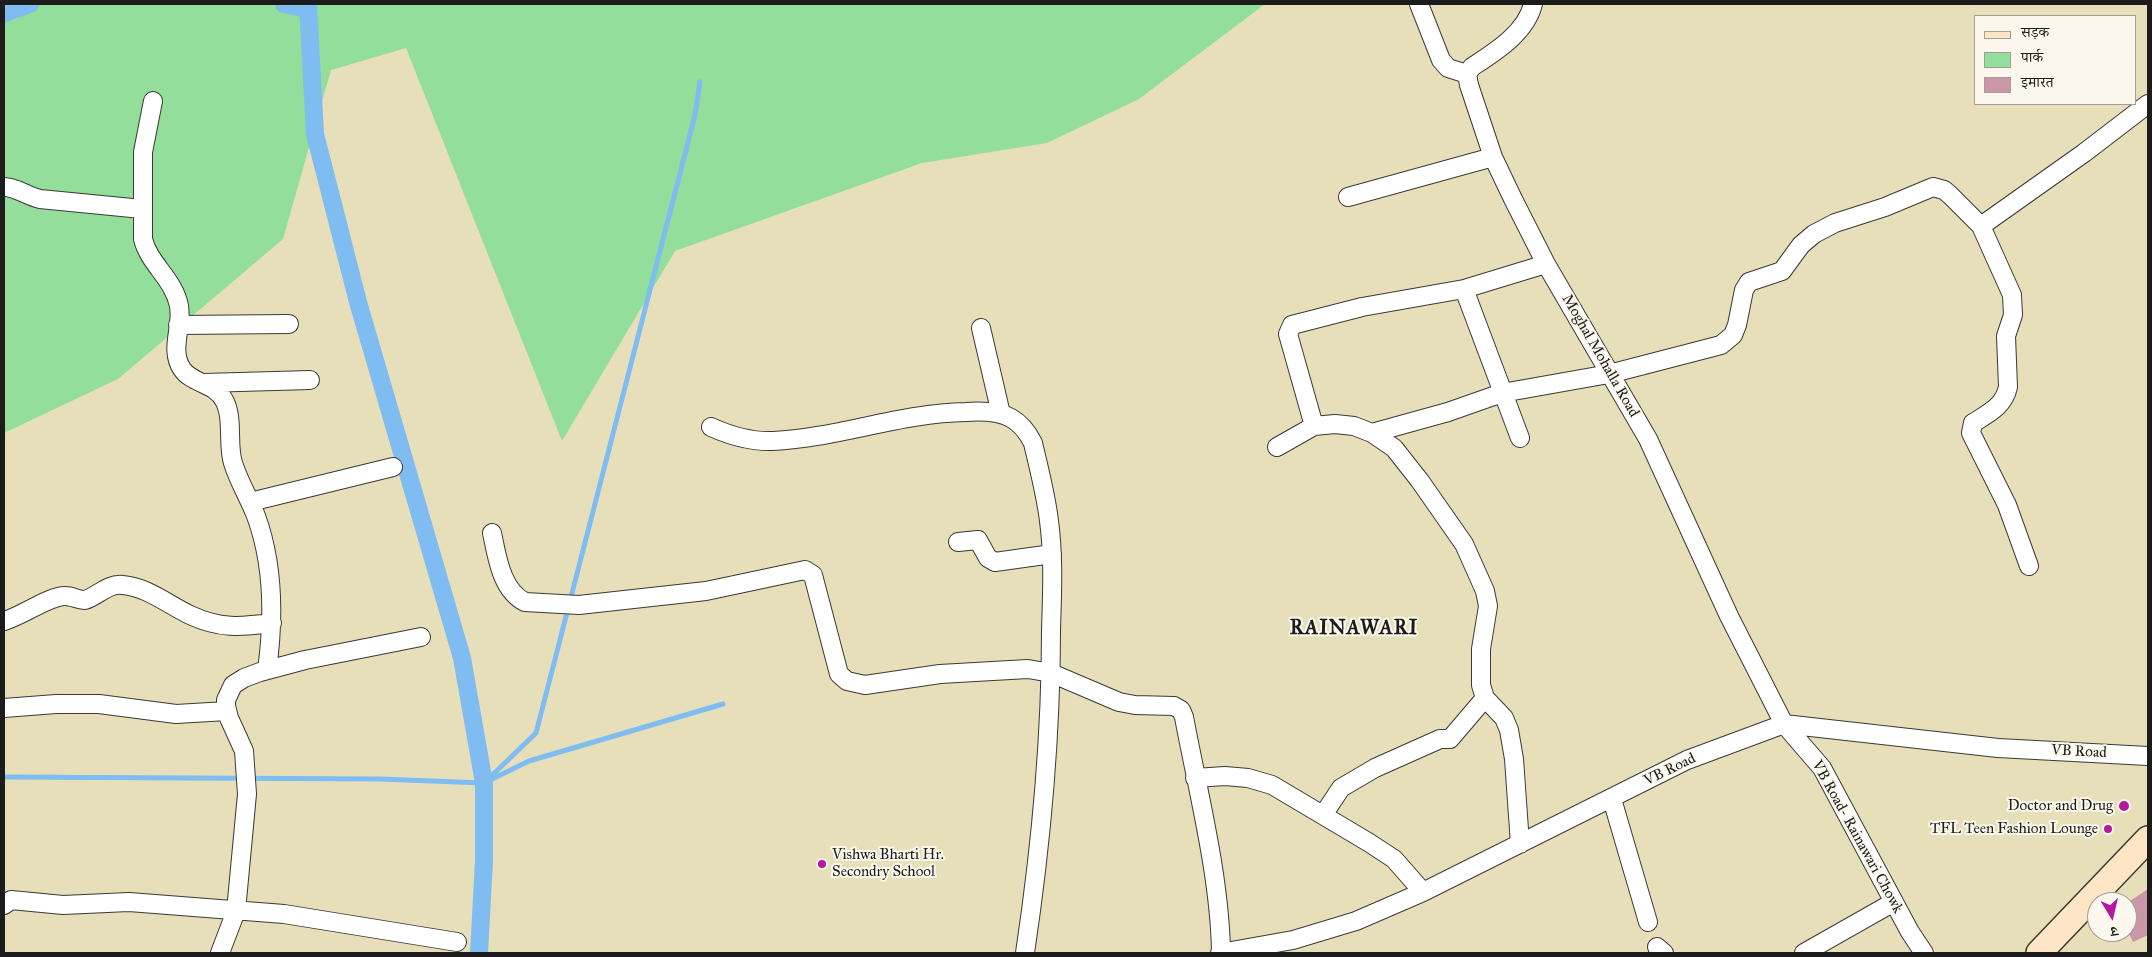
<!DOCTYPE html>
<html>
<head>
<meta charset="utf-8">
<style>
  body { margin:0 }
  #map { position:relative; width:2152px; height:957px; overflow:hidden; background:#e7dfb9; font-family:"IM FELL Great Primer","Noto Serif Devanagari",serif }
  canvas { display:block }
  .frame { position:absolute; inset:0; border:5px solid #1c1c1c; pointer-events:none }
  .legend { position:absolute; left:1974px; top:15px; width:162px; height:90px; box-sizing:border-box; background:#fbf7ec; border:1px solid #a29f99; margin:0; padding:6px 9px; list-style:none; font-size:15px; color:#1c1c1c }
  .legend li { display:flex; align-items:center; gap:10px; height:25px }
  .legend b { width:25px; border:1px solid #a29f99 }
  .north { position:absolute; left:2087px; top:892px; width:50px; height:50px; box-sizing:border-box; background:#fbf7ec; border:1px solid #a29f99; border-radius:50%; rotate:171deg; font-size:14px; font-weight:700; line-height:20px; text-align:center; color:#1c1c1c }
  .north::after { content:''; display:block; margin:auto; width:18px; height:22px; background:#b5179e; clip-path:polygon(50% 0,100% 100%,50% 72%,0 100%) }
</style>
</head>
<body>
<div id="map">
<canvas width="2152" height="957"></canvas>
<div class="frame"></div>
<ul class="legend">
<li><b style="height:6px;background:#fde5c5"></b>सड़क</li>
<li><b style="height:14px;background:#92de9a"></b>पार्क</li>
<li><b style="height:14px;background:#c997a6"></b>इमारत</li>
</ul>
<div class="north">उ</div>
</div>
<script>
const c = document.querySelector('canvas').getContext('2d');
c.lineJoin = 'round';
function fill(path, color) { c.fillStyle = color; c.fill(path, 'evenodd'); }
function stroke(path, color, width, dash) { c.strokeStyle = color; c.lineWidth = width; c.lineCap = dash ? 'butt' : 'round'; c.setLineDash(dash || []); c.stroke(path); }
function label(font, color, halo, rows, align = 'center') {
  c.font = font + ' "IM FELL Great Primer",serif'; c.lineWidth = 4; c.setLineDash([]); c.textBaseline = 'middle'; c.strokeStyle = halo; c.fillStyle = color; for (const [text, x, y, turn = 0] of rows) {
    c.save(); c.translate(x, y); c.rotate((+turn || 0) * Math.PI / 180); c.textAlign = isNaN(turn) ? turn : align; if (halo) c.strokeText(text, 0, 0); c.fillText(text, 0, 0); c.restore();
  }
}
const green = new Path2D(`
  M 4,4 L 1265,4 L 1139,99 L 1047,143 L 922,163 L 675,251 L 562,441 L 406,48 L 331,70 L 283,239 L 118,379 L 4,433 Z`);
const stream = new Path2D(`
  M 4,777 L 380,779 L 484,783 L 529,761 L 723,704
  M 484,783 L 536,733 L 695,115 L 700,82`);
const canal = new Path2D(`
  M 284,4 L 308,9
  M 308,4 L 315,134 L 358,302 L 462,658 L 484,783 L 484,861 L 479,953
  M 4,13 L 30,4`);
const building = new Path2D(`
  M 2148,889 L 2148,935 L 2133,942 L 2127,929 L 2127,903 Z`);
const minor = new Path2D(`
  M 1419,4 L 1441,60 L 1448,68 L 1467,74
  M 1533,4 C 1526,33 1495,52 1472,67 L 1467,74 L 1469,85 L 1493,157 L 1513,199 L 1546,264 L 1648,439 L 1729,616 L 1784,724 L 1822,768 L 1910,932 L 1924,953
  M 153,101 L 143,152 L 143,239 C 149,264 174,279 179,306 C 183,326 169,350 182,369 C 192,384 215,383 224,400 C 234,418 227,444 233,463 C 239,482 249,498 256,516 C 274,565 274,619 267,670
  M 4,187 C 16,187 27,196 40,199 L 142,209
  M 1348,197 L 1493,157
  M 1981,226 L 2084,153 L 2148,104
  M 1464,289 L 1520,438
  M 178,325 L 289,324
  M 981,328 L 1001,414
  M 204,383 L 310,380
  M 1314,426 L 1288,334 L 1292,325 L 1362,307 L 1464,289 L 1546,264
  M 711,427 C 731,436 751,442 773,441 C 838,438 900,413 966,412 C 980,411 998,411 1011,418 C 1022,424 1028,433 1033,443 C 1039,469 1046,495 1049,521 C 1054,558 1052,595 1051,631 C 1051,740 1041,846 1025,953
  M 1372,433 L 1394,448 L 1420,481 L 1464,544 L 1485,591 L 1488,606 L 1481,649 L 1481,685 L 1485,698 L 1504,718 L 1509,730 L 1514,759 L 1520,844
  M 1277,447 L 1314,426 L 1335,424 L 1354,426 L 1372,433 L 1448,412 L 1502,393 L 1609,374 L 1721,345 L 1733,335 L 1737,325 L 1744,290 L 1749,282 L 1782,271 L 1801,245 L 1814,234 L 1835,223 L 1885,207 L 1933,187 L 1944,190 L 1950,195 L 1981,226 L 2012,295 L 2013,315 L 2006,336 L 2008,387 C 2004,406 1989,413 1973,423 L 1971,433 L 2007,505 L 2029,566
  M 250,502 L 393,467
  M 492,533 C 497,556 501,590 525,602 L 579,605 L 706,591 L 805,570 L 813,575 L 839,674 L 847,681 L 865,685 L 940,674 L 1028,669 L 1051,673 L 1119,702 L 1135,705 L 1174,706 L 1181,710 L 1184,717 C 1198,792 1220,877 1221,953
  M 958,542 L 978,540 L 988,558 L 995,562 L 1052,554
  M 4,621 C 22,616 49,596 65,596 C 72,596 78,600 85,600 C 98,596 108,583 123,585 C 147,587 169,605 190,615 C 220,629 240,627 272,623
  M 4,708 L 56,704 L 99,704 L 176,714 L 227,711
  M 1195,778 L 1225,776 L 1248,778 L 1272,785 L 1368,842 L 1394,859 L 1423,892
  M 1612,799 L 1648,922
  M 1323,815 L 1341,788 L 1375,768 L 1440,739 L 1450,739 L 1485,698
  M 4,905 L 11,900 L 63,905 L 129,902 L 284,914 L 457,942
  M 1657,947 L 1664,953
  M 220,953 L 236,911 L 247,794 L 244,751 L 229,718 L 226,706 L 226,700 L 233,685 L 244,678 L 260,672 L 305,660 L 421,637
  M 1220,953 L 1293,940 L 1356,921 L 1423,892 L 1687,760 L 1784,724 L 1998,748 L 2148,756
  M 1804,953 L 1894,902`);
const secondary = new Path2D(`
  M 2039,953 L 2148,839`);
const markers = [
  [2124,806,6,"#b5179e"],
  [2108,829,5,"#b5179e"],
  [822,864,5,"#b5179e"]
];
const streetNames = [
  ["Moghal Mohalla Road",1600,356,60],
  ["VB Road",2079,752,3],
  ["VB Road",1670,770,-26],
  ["VB Road- Rainawari Chowk",1857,837,61]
];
const poiNames = [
  ["Doctor and Drug",2113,806],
  ["TFL Teen Fashion Lounge",2098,829],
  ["Vishwa Bharti Hr.",832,855,"left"],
  ["Secondry School",832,872,"left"]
];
const districtNames = [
  ["RAINAWARI",1354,629]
];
fill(green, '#92de9a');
stroke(stream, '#7ebcf2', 5);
stroke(canal, '#7ebcf2', 18);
fill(building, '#c997a6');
stroke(minor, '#3a3934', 20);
stroke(secondary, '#3a3934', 28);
stroke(minor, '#fff', 18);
stroke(secondary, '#fde5c5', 25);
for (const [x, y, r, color] of markers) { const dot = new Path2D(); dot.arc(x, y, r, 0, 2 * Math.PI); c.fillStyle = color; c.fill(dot); stroke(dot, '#fbf7ec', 2); }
label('15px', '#1c1c1c', '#fbf7ec', streetNames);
label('15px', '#1c1c1c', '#fbf7ec', poiNames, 'right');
c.letterSpacing = '1px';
label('bold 20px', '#1c1c1c', '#fbf7ec', districtNames);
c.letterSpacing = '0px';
</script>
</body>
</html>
